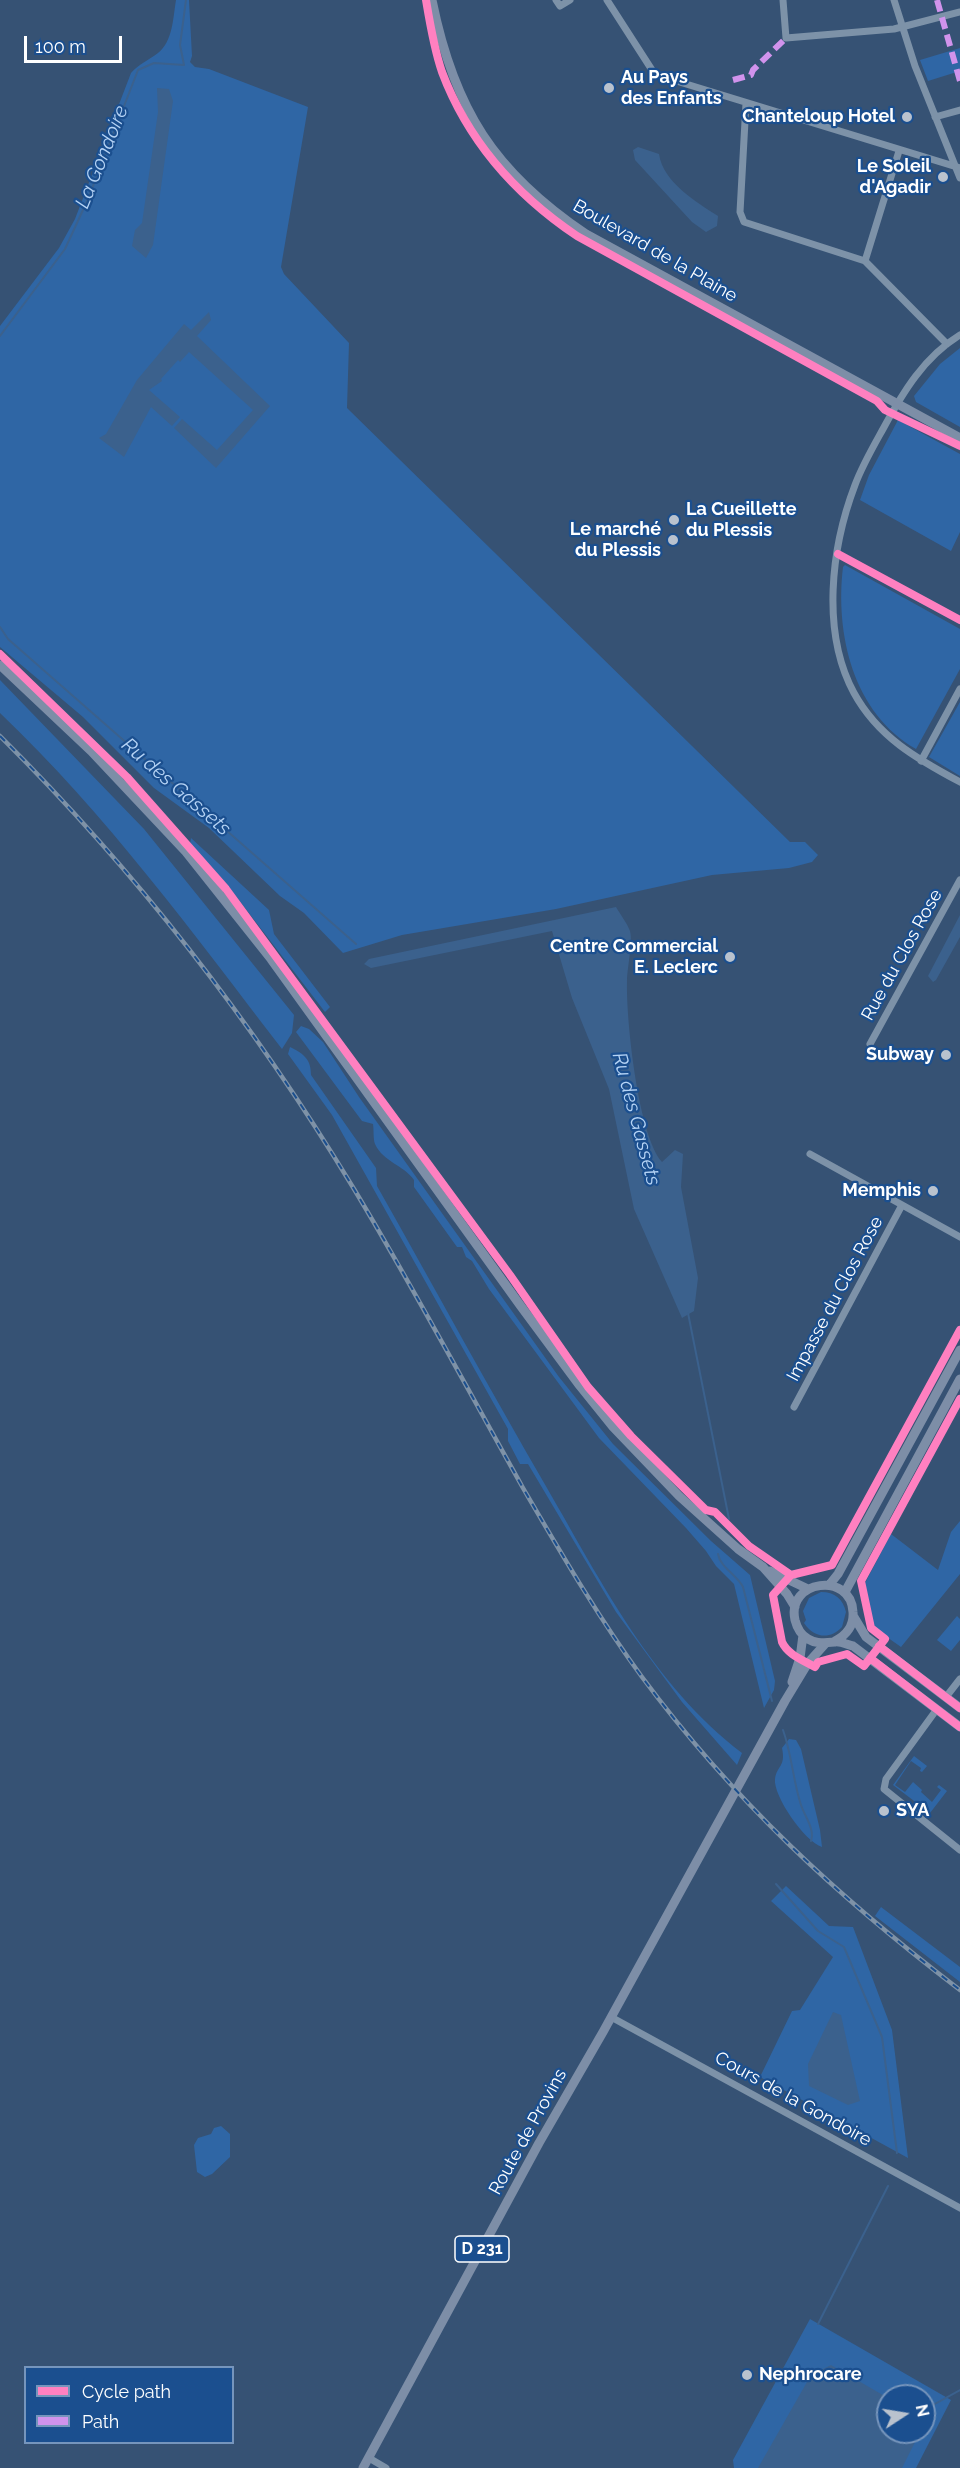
<!DOCTYPE html>
<html>
<head>
<meta charset="utf-8">
<style>
  body { margin:0 }
  #map { position:relative; width:960px; height:2468px; overflow:hidden; background:#365274; font-family:Raleway,sans-serif }
  canvas { display:block }
  .legend { position:absolute; left:24px; top:2366px; width:210px; height:78px; box-sizing:border-box; background:#1b4f8f; border:2px solid #7695bc; margin:0; padding:8px 10px; list-style:none; font-size:18px; color:#fff }
  .legend li { display:flex; align-items:center; gap:12px; height:30px }
  .legend b { width:30px; border:2px solid #7695bc }
  .north { position:absolute; left:876px; top:2384px; width:60px; height:60px; box-sizing:border-box; background:#1b4f8f; border:2px solid #7695bc; border-radius:50%; rotate:78deg; font-size:16px; font-weight:700; line-height:24px; text-align:center; color:#fff }
  .north::after { content:''; display:block; margin:auto; width:21px; height:27px; background:#b9c2ce; clip-path:polygon(50% 0,100% 100%,50% 72%,0 100%) }
  .scale { position:absolute; left:24px; top:36px; width:98px; height:27px; box-sizing:border-box; border:3px solid #fff; border-top:0; padding-left:8px; font-size:18px; line-height:21px; white-space:nowrap; color:#fff; -webkit-text-stroke:4px #1b4f8f; paint-order:stroke }
</style>
</head>
<body>
<div id="map">
<canvas width="960" height="2468"></canvas>
<ul class="legend">
<li><b style="height:8px;background:#ff80c0"></b>Cycle path</li>
<li><b style="height:8px;background:#d193ec"></b>Path</li>
</ul>
<div class="north">N</div>
<div class="scale">100 m</div>
</div>
<script>
const c = document.querySelector('canvas').getContext('2d');
c.lineJoin = 'round';
function fill(path, color) { c.fillStyle = color; c.fill(path, 'evenodd'); }
function stroke(path, color, width, dash) { c.strokeStyle = color; c.lineWidth = width; c.lineCap = dash ? 'butt' : 'round'; c.setLineDash(dash || []); c.stroke(path); }
function label(font, color, halo, rows, align = 'center') {
  c.font = font + ' Raleway,sans-serif'; c.lineWidth = 4.5; c.setLineDash([]); c.textBaseline = 'middle'; c.strokeStyle = halo; c.fillStyle = color; for (const [text, x, y, turn = 0] of rows) {
    c.save(); c.translate(x, y); c.rotate((+turn || 0) * Math.PI / 180); c.textAlign = isNaN(turn) ? turn : align; if (halo) c.strokeText(text, 0, 0); c.fillText(text, 0, 0); c.restore();
  }
}
const green = new Path2D(`
  M 176,0 L 189,0 L 192,56 L 190,62 L 195,67 L 209,69 L 308,107 L 281,267 L 284,274 L 349,343 L 347,408 L 790,842 L 805,842 L 818,855 L 812,862 L 789,868 L 712,875 L 556,909 L 402,935 L 343,953 L 304,913 L 280,896 L 209,828 L 154,788 L 83,717 L 0,647 L 0,326 L 59,248 L 75,219 L 131,73 C 139,64 149,60 158,53 C 173,41 173,18 176,0 Z
  M 960,48 L 960,71 L 928,81 L 920,60 Z
  M 960,348 L 960,427 L 916,402 L 914,396 L 940,364 Z
  M 898,420 L 960,454 L 960,532 L 951,551 L 860,500 L 869,475 Z
  M 845,565 L 960,629 L 960,669 L 916,749 C 853,713 835,634 843,567 Z
  M 0,680 L 144,829 L 294,1015 L 292,1033 L 282,1049 C 193,933 106,814 0,713 Z
  M 960,702 L 960,776 L 929,757 Z
  M 191,838 L 269,910 L 274,934 L 330,1007 L 325,1012 L 225,882 L 190,844 Z
  M 301,1026 L 309,1029 L 323,1042 L 359,1097 L 559,1377 L 613,1444 L 711,1541 L 750,1575 L 775,1681 L 774,1690 L 764,1708 L 734,1584 L 716,1566 L 706,1551 L 686,1528 L 599,1438 L 489,1289 L 472,1261 L 466,1257 L 462,1247 L 457,1247 L 414,1187 L 414,1180 C 404,1165 383,1162 375,1144 C 373,1139 374,1130 373,1124 L 362,1121 L 296,1032 Z
  M 290,1047 C 304,1054 311,1059 311,1075 L 376,1168 L 377,1186 C 434,1287 489,1388 547,1488 C 602,1583 653,1685 742,1753 L 737,1765 L 682,1702 L 616,1612 L 528,1464 L 520,1464 L 508,1441 L 508,1429 L 332,1115 L 288,1054 Z
  M 960,1521 L 960,1574 L 901,1647 L 874,1628 L 865,1583 L 891,1534 L 938,1570 L 951,1532 Z
  M 821,1592 C 835,1592 843,1599 846,1612 L 842,1627 C 830,1640 814,1638 804,1623 L 806,1620 L 803,1611 L 809,1598 Z
  M 957,1616 L 960,1619 L 960,1640 L 951,1651 L 937,1640 Z
  M 789,1739 L 796,1740 L 801,1749 L 820,1830 L 822,1847 C 805,1842 773,1796 775,1779 C 777,1765 786,1767 782,1748 Z
  M 914,1756 L 927,1766 L 922,1772 L 920,1771 L 921,1768 L 911,1761 L 895,1785 L 905,1792 L 913,1782 L 922,1790 L 921,1792 L 932,1802 L 941,1790 L 937,1787 L 939,1785 L 947,1791 L 930,1813 L 893,1785 Z
  M 786,1886 L 829,1926 L 853,1927 L 892,2030 L 908,2158 L 760,2077 L 792,2011 L 800,2010 L 833,1957 L 771,1901 Z
  M 881,1907 L 960,1967 L 960,1982 L 875,1916 Z
  M 221,2126 L 230,2134 L 230,2157 L 212,2174 L 205,2177 L 197,2172 L 194,2145 L 198,2138 L 211,2134 L 214,2128 Z
  M 810,2319 L 951,2400 L 916,2468 L 734,2468 L 733,2460 ZM 888,2396 L 924,2396 L 924,2432 L 888,2432 Z`);
const water = new Path2D(`
  M 157,88 L 169,89 L 173,101 L 153,245 L 146,258 L 132,246 L 135,230 L 142,223 L 158,112 Z
  M 638,147 L 659,154 C 663,182 696,202 718,216 L 717,226 L 706,232 L 692,222 L 635,160 L 633,150 Z
  M 209,312 L 211,320 L 197,336 L 270,406 L 216,468 L 174,428 L 182,419 L 217,450 L 253,410 L 189,352 L 180,362 L 178,360 L 161,379 L 162,381 L 149,390 L 180,417 L 172,426 L 151,407 L 124,457 L 99,438 L 106,434 L 137,380 L 184,324 L 191,330 Z
  M 616,907 C 620,914 627,923 630,931 C 633,943 627,968 627,982 C 626,1019 638,1135 662,1162 L 675,1150 L 683,1154 L 681,1187 L 698,1278 L 694,1311 L 682,1318 L 634,1209 L 609,1089 L 572,998 L 552,931 L 371,968 L 364,964 L 369,959 Z
  M 960,915 L 960,937 L 936,980 L 933,982 L 928,976 Z
  M 833,2012 L 841,2015 L 860,2101 L 848,2105 L 809,2086 L 808,2064 Z
  M 831,2365 L 888,2398 L 888,2432 L 920,2432 L 902,2468 L 758,2468 L 811,2375 Z`);
const stream = new Path2D(`
  M 0,336 L 65,249 L 88,199 L 138,70 L 154,63 L 184,65 L 180,45 L 186,0
  M 0,627 L 8,639 L 356,944
  M 688,1313 L 729,1519
  M 718,1554 C 720,1567 737,1575 743,1587 L 772,1701
  M 783,1730 C 792,1755 793,1781 801,1805 C 805,1817 815,1829 811,1841
  M 776,1884 L 818,1931 L 844,1947 L 882,2037 L 897,2153
  M 818,2324 L 888,2186
  M 933,2405 L 960,2390`);
const minor = new Path2D(`
  M 556,0 L 560,6 L 570,0
  M 607,0 L 652,70 L 660,76 L 960,168
  M 783,0 L 786,38 L 894,29 L 960,12
  M 894,0 L 915,66 L 960,178
  M 746,103 L 740,212 L 744,222 L 865,261 L 947,344
  M 935,117 L 960,110
  M 865,261 L 899,151
  M 960,335 C 924,357 903,392 883,429 C 873,447 862,466 855,485 C 831,548 821,632 854,693 C 878,737 917,759 960,782
  M 921,761 L 960,689
  M 870,1044 L 960,880
  M 810,1154 L 960,1237
  M 794,1407 L 902,1205
  M 946,1697 L 960,1679
  M 937,1709 L 886,1779 L 884,1789 L 960,1850
  M 611,2017 L 960,2208
  M 369,2458 L 386,2468`);
const major = new Path2D(`
  M 432,0 C 454,109 494,172 586,234 L 960,438
  M 0,665 L 91,751 L 186,852 L 271,959 L 520,1305 L 580,1386 L 613,1427 L 679,1496 L 738,1549 L 763,1567 L 787,1594 L 795,1607
  M 770,1571 L 808,1589
  M 830,1584 L 838,1574 L 960,1350
  M 845,1592 L 960,1379
  M 854,1617 L 866,1637 L 960,1708
  M 835,1641 C 847,1635 854,1625 853,1612 C 851,1571 786,1580 795,1620 C 797,1628 801,1635 808,1639 C 818,1645 825,1642 835,1642 C 840,1641 848,1645 853,1646 L 960,1727
  M 792,1682 L 800,1658 L 803,1635
  M 363,2468 L 539,2143 L 603,2032 L 785,1701 L 808,1663 L 825,1644`);
const rail = new Path2D(`
  M 0,736 C 136,871 255,1025 354,1189 C 413,1287 467,1388 523,1488 C 561,1553 598,1617 642,1677 C 734,1801 838,1897 960,1990`);
const quiet = new Path2D(`
  M 937,0 L 960,81
  M 733,80 L 751,75 L 753,70 L 786,38`);
const cycleway = new Path2D(`
  M 426,0 C 430,24 434,49 442,72 C 468,141 516,195 577,236 L 877,401 L 885,410 L 960,446
  M 838,554 L 960,620
  M 0,654 L 127,777 L 226,889 L 510,1275 L 588,1387 L 631,1436 L 706,1510 L 715,1512 L 749,1546 L 791,1575
  M 960,1330 L 832,1565 L 791,1575 L 773,1595 L 782,1642 C 788,1655 803,1660 815,1667 L 818,1662 L 847,1654 L 864,1666 L 885,1639 L 871,1628 L 861,1581 L 960,1399
  M 879,1646 L 960,1708
  M 870,1658 L 960,1727`);
const markers = [
  [609,88,6,"#b9c2ce"],
  [907,117,6,"#b9c2ce"],
  [943,177,6,"#b9c2ce"],
  [674,520,6,"#b9c2ce"],
  [673,540,6,"#b9c2ce"],
  [730,957,6,"#b9c2ce"],
  [946,1055,6,"#b9c2ce"],
  [933,1191,6,"#b9c2ce"],
  [884,1811,6,"#b9c2ce"],
  [747,2375,6,"#b9c2ce"]
];
const shields = [
  [482,2249,54]
];
const shieldNames = [
  ["D 231",482,2249]
];
const poiNames = [
  ["Au Pays",621,78,"left"],
  ["des Enfants",621,99,"left"],
  ["Chanteloup Hotel",895,117],
  ["Le Soleil",931,167],
  ["d'Agadir",931,188],
  ["La Cueillette",686,510,"left"],
  ["du Plessis",686,531,"left"],
  ["Le marché",661,530],
  ["du Plessis",661,551],
  ["Centre Commercial",718,947],
  ["E. Leclerc",718,968],
  ["Subway",934,1055],
  ["Memphis",921,1191],
  ["SYA",896,1811,"left"],
  ["Nephrocare",759,2375,"left"]
];
const streetNames = [
  ["Boulevard de la Plaine",655,251,30],
  ["Rue du Clos Rose",902,955,-61],
  ["Impasse du Clos Rose",835,1299,-62],
  ["Cours de la Gondoire",793,2099,29],
  ["Route de Provins",528,2132,-61]
];
const waterNames = [
  ["La Gondoire",102,157,-68],
  ["Ru des Gassets",176,787,41],
  ["Ru des Gassets",636,1119,75]
];
fill(green, '#2f66a5');
fill(water, '#3b618d');
stroke(stream, '#3b618d', 2);
stroke(minor, '#7d92a8', 7);
stroke(major, '#7d8ea7', 9);
stroke(rail, '#7e92a7', 4.5);
stroke(rail, '#1b4f8f', 2, [7]);
stroke(quiet, '#d193ec', 6, [12, 6]);
stroke(cycleway, '#ff80c0', 8);
for (const [x, y, r, color] of markers) { const dot = new Path2D(); dot.arc(x, y, r, 0, 2 * Math.PI); c.fillStyle = color; c.fill(dot); stroke(dot, '#1b4f8f', 2); }
for (const [x, y, w] of shields) { const box = new Path2D(); box.roundRect(x - w / 2, y - 13, w, 26, 4.5); c.fillStyle = '#1b4f8f'; c.fill(box); stroke(box, '#fff', 1.5); }
label('bold 16px', '#fff', null, shieldNames);
label('bold 18px', '#fff', '#1b4f8f', poiNames, 'right');
label('18px', '#fff', '#1b4f8f', streetNames);
label('italic 20px', '#b5d3f5', '#1b4f8f', waterNames);
</script>
</body>
</html>
